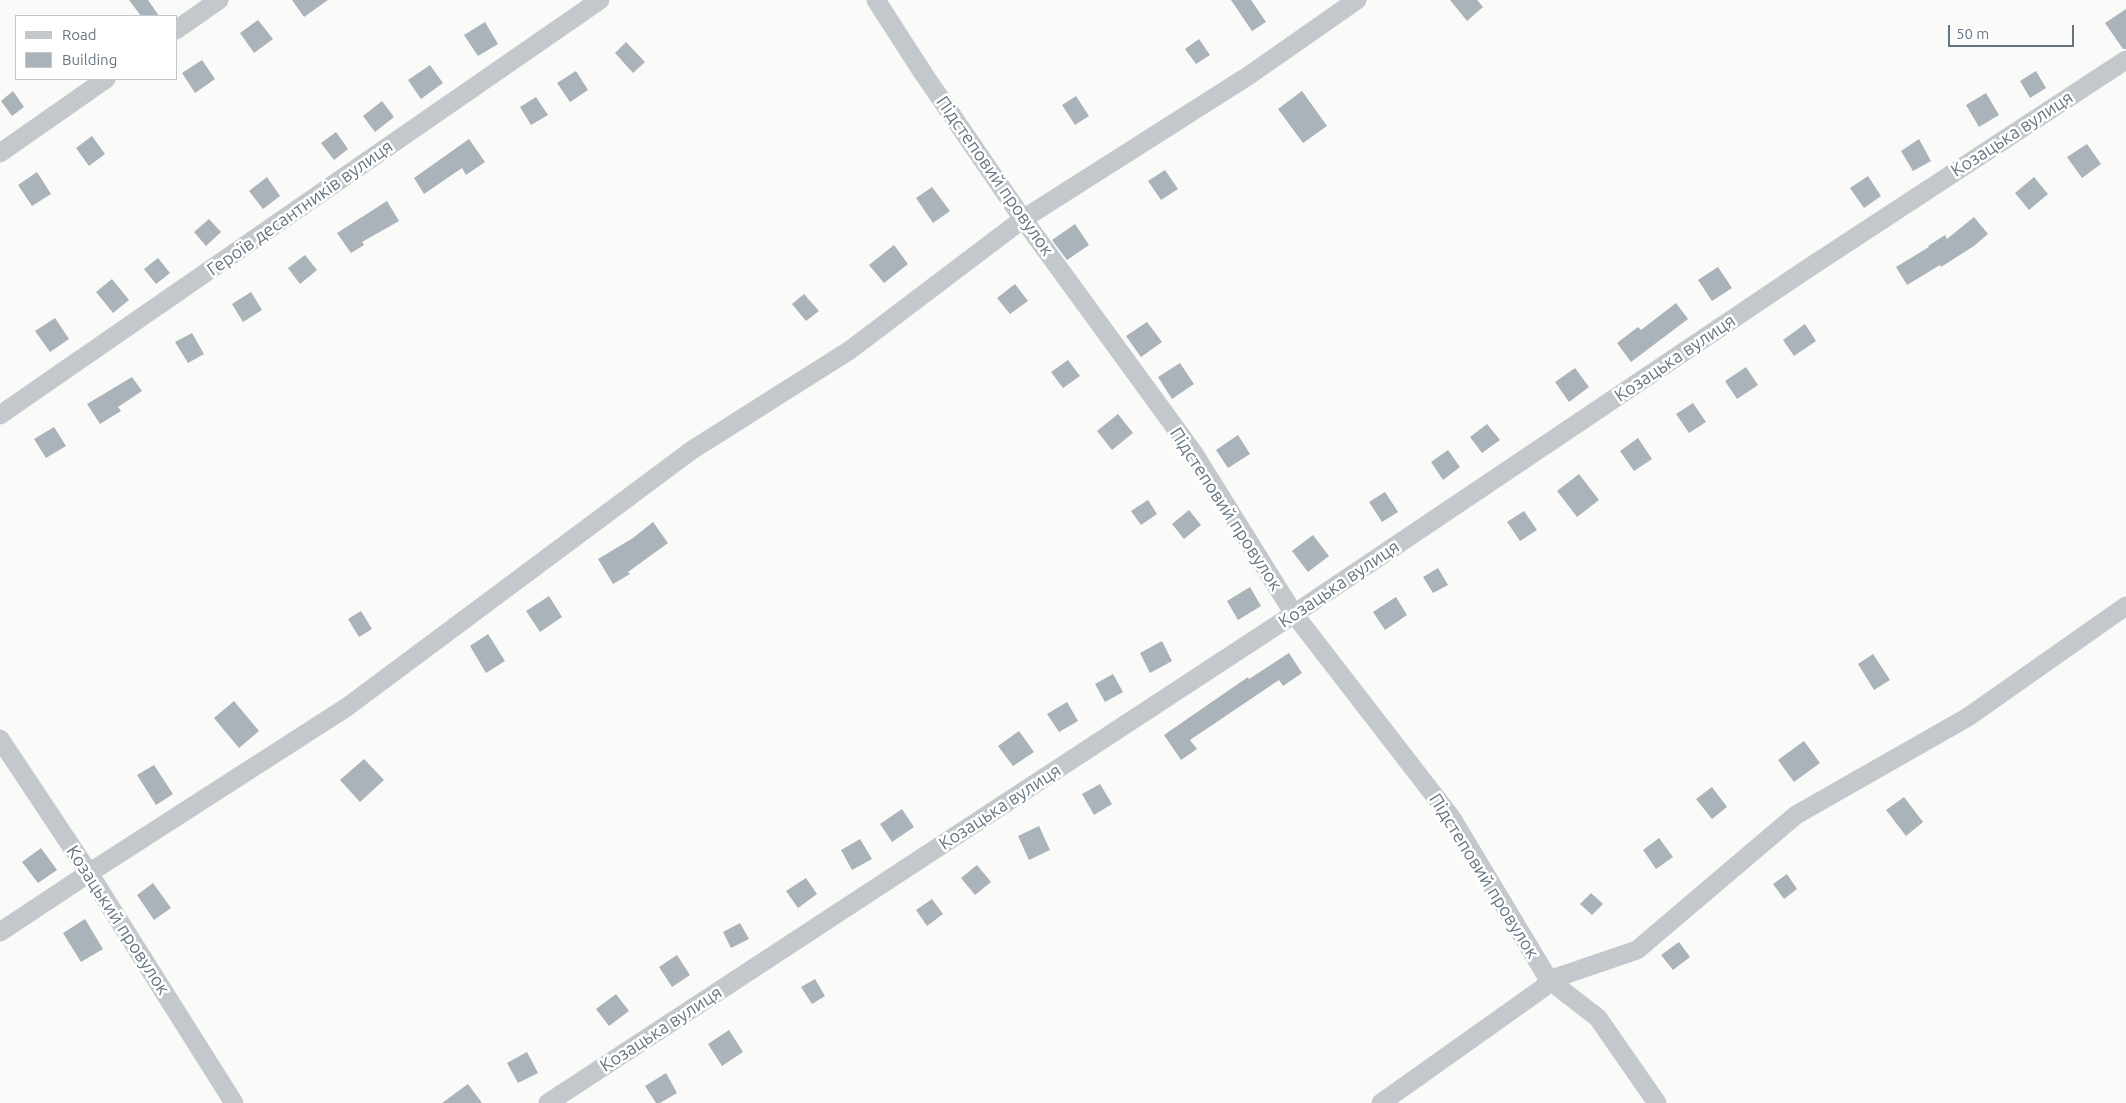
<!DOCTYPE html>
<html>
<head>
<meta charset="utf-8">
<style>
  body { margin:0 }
  #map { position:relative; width:2126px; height:1103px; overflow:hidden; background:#fafaf8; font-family:Ubuntu,sans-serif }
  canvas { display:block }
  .legend { position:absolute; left:15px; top:15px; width:162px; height:65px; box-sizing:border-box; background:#fff; border:1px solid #c1c8cd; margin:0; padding:6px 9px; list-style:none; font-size:15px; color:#657683 }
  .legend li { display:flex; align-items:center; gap:10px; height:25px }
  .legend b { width:25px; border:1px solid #c1c8cd }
  .scale { position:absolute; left:1948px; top:25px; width:126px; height:22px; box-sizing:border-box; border:2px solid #657683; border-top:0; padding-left:6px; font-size:15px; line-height:18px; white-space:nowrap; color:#657683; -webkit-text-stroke:4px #fff; paint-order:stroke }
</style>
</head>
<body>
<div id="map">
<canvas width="2126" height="1103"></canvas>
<ul class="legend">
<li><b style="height:6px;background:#c3c8cc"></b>Road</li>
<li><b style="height:14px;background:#aab3b9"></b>Building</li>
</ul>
<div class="scale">50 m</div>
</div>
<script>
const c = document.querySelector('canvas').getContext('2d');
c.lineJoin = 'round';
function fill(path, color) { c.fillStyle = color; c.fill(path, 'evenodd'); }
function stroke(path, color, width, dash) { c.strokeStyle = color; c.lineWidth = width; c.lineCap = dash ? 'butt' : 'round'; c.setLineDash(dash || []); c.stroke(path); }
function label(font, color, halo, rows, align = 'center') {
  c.font = font + ' Ubuntu,sans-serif'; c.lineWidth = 5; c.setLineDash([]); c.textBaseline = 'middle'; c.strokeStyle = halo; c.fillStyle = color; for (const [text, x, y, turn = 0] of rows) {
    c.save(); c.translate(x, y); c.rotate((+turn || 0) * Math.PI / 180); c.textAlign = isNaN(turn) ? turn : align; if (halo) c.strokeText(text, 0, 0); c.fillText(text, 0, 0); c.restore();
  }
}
const building = new Path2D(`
  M 129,0 L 148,0 L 159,16 L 141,16 Z
  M 292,0 L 328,0 L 304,17 Z
  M 1231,0 L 1251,0 L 1266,22 L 1252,31 Z
  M 1450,0 L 1477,0 L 1483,7 L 1467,21 Z
  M 2126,9 L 2126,49 L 2123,49 L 2105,23 Z
  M 258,20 L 273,39 L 254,53 L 240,33 Z
  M 485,22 L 498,44 L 478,56 L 464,35 Z
  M 1199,39 L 1210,55 L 1196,64 L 1185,49 Z
  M 626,42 L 645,62 L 633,73 L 615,53 Z
  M 202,60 L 215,79 L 195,93 L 182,73 Z
  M 430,65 L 443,83 L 421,99 L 408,80 Z
  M 576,71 L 588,90 L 570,102 L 557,83 Z
  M 2036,71 L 2046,88 L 2030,98 L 2020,81 Z
  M 13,91 L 24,107 L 12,116 L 1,101 Z
  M 1302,91 L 1327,126 L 1303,143 L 1278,109 Z
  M 1986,93 L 1999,115 L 1979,127 L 1966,105 Z
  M 1076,96 L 1089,116 L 1075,125 L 1062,105 Z
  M 536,97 L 548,115 L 531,125 L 520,107 Z
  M 382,101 L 394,117 L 375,132 L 363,116 Z
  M 336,132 L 348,149 L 334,160 L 321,143 Z
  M 92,136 L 105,154 L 89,166 L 76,148 Z
  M 469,139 L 485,162 L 466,175 L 462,168 L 424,194 L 414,178 Z
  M 1919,139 L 1931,161 L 1913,171 L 1901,151 Z
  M 2087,144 L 2101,164 L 2082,178 L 2067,157 Z
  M 1165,170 L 1178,189 L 1161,200 L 1148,181 Z
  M 37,172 L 51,194 L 32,206 L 18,185 Z
  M 1868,176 L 1881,196 L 1864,208 L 1850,188 Z
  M 267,177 L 280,196 L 263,209 L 249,191 Z
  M 2034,177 L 2048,194 L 2029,210 L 2015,193 Z
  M 932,187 L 950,211 L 933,223 L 916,198 Z
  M 387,201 L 399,221 L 362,242 L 364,245 L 351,253 L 337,233 Z
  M 1974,217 L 1988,234 L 1974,246 L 1941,267 L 1940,265 L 1907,285 L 1896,267 L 1929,247 L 1928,246 L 1945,235 L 1947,239 Z
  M 209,219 L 221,232 L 206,246 L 194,232 Z
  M 1075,224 L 1089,245 L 1067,260 L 1052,240 Z
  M 894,245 L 908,264 L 884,283 L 869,265 Z
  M 305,255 L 317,270 L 300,284 L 288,268 Z
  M 158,258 L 170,273 L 156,284 L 144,269 Z
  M 1718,267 L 1732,288 L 1712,301 L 1698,280 Z
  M 112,279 L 129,300 L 113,313 L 96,292 Z
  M 1015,284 L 1028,301 L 1010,314 L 997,298 Z
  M 251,292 L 262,310 L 243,322 L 232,304 Z
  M 804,294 L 819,311 L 806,321 L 792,304 Z
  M 1676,303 L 1688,319 L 1631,362 L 1617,343 L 1638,327 L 1641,330 Z
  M 55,318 L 69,339 L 50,352 L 35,331 Z
  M 1147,322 L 1162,342 L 1141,357 L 1126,336 Z
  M 1805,324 L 1816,341 L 1794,356 L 1783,340 Z
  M 192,333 L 204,354 L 188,363 L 175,342 Z
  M 1068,360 L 1080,376 L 1063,388 L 1051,372 Z
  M 1180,363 L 1194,384 L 1172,399 L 1158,377 Z
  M 1746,367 L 1758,385 L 1737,399 L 1725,381 Z
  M 1575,368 L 1589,387 L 1569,402 L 1555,382 Z
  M 132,377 L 142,391 L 118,407 L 121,411 L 100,424 L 87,404 Z
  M 1693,403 L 1706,422 L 1689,433 L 1676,414 Z
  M 1118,414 L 1133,433 L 1112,450 L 1097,431 Z
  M 1487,424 L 1500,440 L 1482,453 L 1470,437 Z
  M 54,427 L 66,446 L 46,458 L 34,439 Z
  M 1238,435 L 1250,454 L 1228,468 L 1216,450 Z
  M 1638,438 L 1652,459 L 1634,471 L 1620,451 Z
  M 1448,450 L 1460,467 L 1443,480 L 1431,462 Z
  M 1579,474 L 1599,500 L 1577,517 L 1557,491 Z
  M 1385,492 L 1398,512 L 1382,522 L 1369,502 Z
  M 1148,500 L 1157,514 L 1141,525 L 1131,511 Z
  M 1189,510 L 1201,525 L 1184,539 L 1172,524 Z
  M 1524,511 L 1537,530 L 1520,541 L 1507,522 Z
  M 653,522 L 668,543 L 628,572 L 630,574 L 613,584 L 598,559 L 633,538 Z
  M 1313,535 L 1329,556 L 1308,572 L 1292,551 Z
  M 1438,568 L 1448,585 L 1433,593 L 1423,577 Z
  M 1250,587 L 1261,606 L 1238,620 L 1227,601 Z
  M 549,596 L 562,617 L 540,632 L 526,611 Z
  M 1396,597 L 1407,615 L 1385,630 L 1373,612 Z
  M 361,611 L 372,629 L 359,637 L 348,619 Z
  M 488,634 L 505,661 L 486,673 L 470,646 Z
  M 1162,641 L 1172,661 L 1150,673 L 1140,653 Z
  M 1289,653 L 1302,673 L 1283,686 L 1279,680 L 1190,740 L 1197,749 L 1181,760 L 1164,735 L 1248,677 L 1249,679 Z
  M 1873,654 L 1890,680 L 1874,690 L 1858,664 Z
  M 1113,674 L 1123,692 L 1105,702 L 1095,684 Z
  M 234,701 L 259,731 L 239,748 L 214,718 Z
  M 1067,702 L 1078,721 L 1059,732 L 1047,714 Z
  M 1019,731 L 1034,752 L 1013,766 L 998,746 Z
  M 1804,741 L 1820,763 L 1794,782 L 1778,760 Z
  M 364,759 L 384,780 L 360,802 L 340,780 Z
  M 154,765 L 173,794 L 156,805 L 137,775 Z
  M 1100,784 L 1112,804 L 1094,815 L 1082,794 Z
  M 1712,787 L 1727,807 L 1712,819 L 1696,799 Z
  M 1904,797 L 1923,822 L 1906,836 L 1886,810 Z
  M 902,809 L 914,827 L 892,842 L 880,824 Z
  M 1039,826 L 1050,850 L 1029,860 L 1018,836 Z
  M 1659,838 L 1673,857 L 1656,869 L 1643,850 Z
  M 860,839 L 872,859 L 852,870 L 841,850 Z
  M 41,848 L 57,870 L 38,883 L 22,862 Z
  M 977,865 L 991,882 L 975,895 L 961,878 Z
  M 1787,874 L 1797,889 L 1784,899 L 1773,884 Z
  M 806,878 L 817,894 L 798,908 L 786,891 Z
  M 153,883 L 171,908 L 154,920 L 137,895 Z
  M 1591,893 L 1603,904 L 1592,915 L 1580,904 Z
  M 932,899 L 943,914 L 927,926 L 916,910 Z
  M 85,919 L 103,949 L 81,962 L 63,933 Z
  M 740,923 L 749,939 L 731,948 L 723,932 Z
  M 1679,942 L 1690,957 L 1673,970 L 1661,955 Z
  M 677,955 L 690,975 L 672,987 L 659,967 Z
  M 815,979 L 825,996 L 812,1004 L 801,987 Z
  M 616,994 L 629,1011 L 609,1026 L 596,1009 Z
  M 729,1030 L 743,1052 L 722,1066 L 708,1044 Z
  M 527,1052 L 538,1073 L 518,1083 L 507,1063 Z
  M 666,1073 L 677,1093 L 660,1103 L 656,1103 L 645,1086 Z
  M 468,1084 L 482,1103 L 442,1103 Z`);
const minor = new Path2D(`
  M 876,0 L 923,73 L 1023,219 L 1193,452 L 1294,614 L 1451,817 L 1549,980 L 1598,1018 L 1657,1103
  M 176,30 L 219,0
  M 0,153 L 106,79
  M 0,415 L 600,0
  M 0,739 L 89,873 L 234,1103
  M 0,932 L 89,873 L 347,707 L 692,450 L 850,350 L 1023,219 L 1248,76 L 1357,0
  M 548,1103 L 1294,614 L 1807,269 L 2126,60
  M 1381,1103 L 1543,988 L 1549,980 L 1637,950 L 1796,815 L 1968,717 L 2126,606`);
const streetNames = [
  ["Козацька вулиця",2012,134,-33],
  ["Підстеповий провулок",995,176,55],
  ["Героїв десантників вулиця",300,208,-35],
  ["Козацька вулиця",1675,358,-34],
  ["Підстеповий провулок",1226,509,57],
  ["Козацька вулиця",1339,584,-34],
  ["Козацька вулиця",1000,807,-33],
  ["Підстеповий провулок",1484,876,58],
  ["Козацький провулок",118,920,57],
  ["Козацька вулиця",661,1029,-33]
];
fill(building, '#aab3b9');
stroke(minor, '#c3c8cc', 19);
label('18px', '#657683', '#fff', streetNames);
</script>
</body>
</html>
